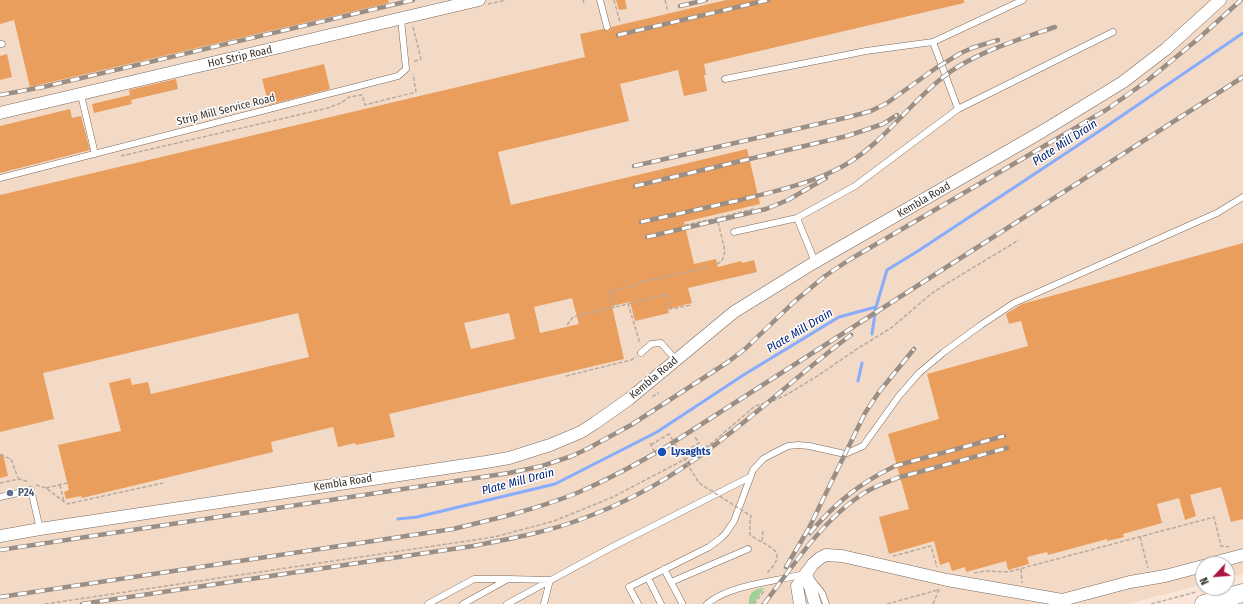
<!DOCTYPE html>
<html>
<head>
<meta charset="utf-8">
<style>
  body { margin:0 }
  #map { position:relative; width:1243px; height:604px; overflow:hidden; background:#f9e6d8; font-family:"Fira Sans Condensed",sans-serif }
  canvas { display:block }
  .north { position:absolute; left:1195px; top:556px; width:40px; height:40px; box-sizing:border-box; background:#fff; border:1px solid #b0adab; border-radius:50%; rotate:244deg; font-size:11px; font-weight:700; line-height:16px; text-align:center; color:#3a332d }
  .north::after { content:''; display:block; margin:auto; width:14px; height:18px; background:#aa1540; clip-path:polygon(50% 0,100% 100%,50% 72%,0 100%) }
</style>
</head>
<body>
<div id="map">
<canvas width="1243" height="604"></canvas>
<div class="north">N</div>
</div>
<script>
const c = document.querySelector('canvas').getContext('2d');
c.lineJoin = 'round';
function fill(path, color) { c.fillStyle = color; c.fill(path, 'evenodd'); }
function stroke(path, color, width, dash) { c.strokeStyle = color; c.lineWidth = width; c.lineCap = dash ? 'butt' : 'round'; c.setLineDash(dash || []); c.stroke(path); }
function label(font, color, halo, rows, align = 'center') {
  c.font = font + ' "Fira Sans Condensed",sans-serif'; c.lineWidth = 3; c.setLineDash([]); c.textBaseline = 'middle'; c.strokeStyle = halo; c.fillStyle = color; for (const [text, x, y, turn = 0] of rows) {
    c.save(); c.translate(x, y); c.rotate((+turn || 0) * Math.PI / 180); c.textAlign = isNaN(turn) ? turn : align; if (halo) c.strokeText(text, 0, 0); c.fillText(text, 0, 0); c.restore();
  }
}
const built = new Path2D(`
  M 0,0 L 1243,0 L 1243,574 L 1227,578 L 1227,564 L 1203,564 L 1203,584 L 1128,604 L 0,604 Z`);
const green = new Path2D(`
  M 764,588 L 753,604 L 749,604 C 748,593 754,589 764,588 Z`);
const stream = new Path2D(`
  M 872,334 L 876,307
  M 858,381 L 862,363
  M 398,519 L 417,517 L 555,484 L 657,432 L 745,374 L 839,317 L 876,307 L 887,270 L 918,251 L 1101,130 L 1243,33`);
const building = new Path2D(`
  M 0,0 L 388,0 L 389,3 L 30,87 L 14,20 L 0,24 Z
  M 616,0 L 625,0 L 627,9 L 619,10 Z
  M 726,0 L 964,0 L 964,3 L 704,64 L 706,75 L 704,75 L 707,91 L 684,96 L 678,70 L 620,84 L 629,121 L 498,152 L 511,205 L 747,149 L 760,204 L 684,222 L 694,264 L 716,259 L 718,267 L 741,261 L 742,263 L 754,260 L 757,272 L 688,288 L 692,303 L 668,309 L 669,313 L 635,321 L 630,302 L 612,306 L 624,359 L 389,414 L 395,437 L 356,445 L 355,443 L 338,447 L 333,427 L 271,442 L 273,452 L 82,498 L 81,496 L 66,499 L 64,492 L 69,490 L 58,445 L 121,431 L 109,383 L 130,378 L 132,385 L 148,382 L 151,394 L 309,357 L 298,313 L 43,373 L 54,419 L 0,432 L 0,195 L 585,57 L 580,34 L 603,29 L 608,31 L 610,30 L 611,27 ZM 572,298 L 579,324 L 540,333 L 534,307 ZM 509,313 L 515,339 L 471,349 L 464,323 Z
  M 7,54 L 12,77 L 0,80 L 0,56 Z
  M 324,64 L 330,89 L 269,105 L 262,79 Z
  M 176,79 L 178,89 L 131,100 L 129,90 Z
  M 130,95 L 132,104 L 94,113 L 92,104 Z
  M 70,109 L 72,118 L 81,116 L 90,150 L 0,173 L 0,126 Z
  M 1243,243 L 1243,519 L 1231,522 L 1221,487 L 1190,495 L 1196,516 L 1185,520 L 1179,498 L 1157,504 L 1162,523 L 1123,534 L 1124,537 L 1107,541 L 1107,539 L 1048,555 L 1047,552 L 1027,557 L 1029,564 L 1008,570 L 1006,561 L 966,572 L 965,567 L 952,571 L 949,562 L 940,565 L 934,541 L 889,554 L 879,517 L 909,509 L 888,434 L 939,419 L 927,374 L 1028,346 L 1021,321 L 1009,324 L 1006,314 L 1022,304 Z
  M 0,454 L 3,454 L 8,476 L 0,478 Z`);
const path = new Path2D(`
  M 583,0 L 584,3
  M 614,0 L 620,22
  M 665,0 L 668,12
  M 488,4 L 506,0
  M 413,27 L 421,59 L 413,62
  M 121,156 L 328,108 L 341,103 L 349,97 L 362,95 L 365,105 L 416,92 L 413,74
  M 685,225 L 717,218
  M 717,264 L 722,261 L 725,251 L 717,218 L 753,209 L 753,206
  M 628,304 L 667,294 L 670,309 L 691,305
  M 614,308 L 610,291 L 631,287 L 642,282 L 708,267
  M 567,325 L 573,317 L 628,304 L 636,330 L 640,344
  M 566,376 L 631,360 L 636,357
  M 653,397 L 653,396 L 659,393
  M 650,443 L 654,451
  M 651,445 L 667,435
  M 681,454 L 699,443 L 695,437
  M 0,455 L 11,459 L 18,478
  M 0,483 L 19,479 L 29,482
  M 36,485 L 46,488 L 67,504 L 163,483
  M 60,485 L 64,502
  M 46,488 L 67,483
  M 750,520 L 750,535 C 766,547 792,549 766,574
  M 1140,537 L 1148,568
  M 762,541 L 763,529
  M 893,556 L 931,546 L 937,567
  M 1021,569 L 1022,583
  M 974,573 L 985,571 L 1008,572 L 1214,517 L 1221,546 L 1229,547
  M 45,604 L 494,537 L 554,521 L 613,497 L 695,454 L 712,443 L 755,406 L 773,401 L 788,394 L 819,375 L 857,349 L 891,328 L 931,294 L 946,284 L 1019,240
  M 754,604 L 764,591
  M 887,604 L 938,590
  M 933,604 L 939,589
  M 1151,604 L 1196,592`);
const service = new Path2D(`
  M 600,0 L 607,27
  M 933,42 L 1023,0
  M 0,44 L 2,44
  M 725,79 L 866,51 L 933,42 L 958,109
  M 81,95 L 95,154
  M 0,178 L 398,76 L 406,69 L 401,19
  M 797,218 L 855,186 L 958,109 L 1113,32
  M 734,232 L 797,218 L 815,262
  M 641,353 L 651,344 L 661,343 L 676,360
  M 0,497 L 31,490 L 40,529
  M 664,569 L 682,603
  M 648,578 L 661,604
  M 810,578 L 822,593 L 826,604
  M 671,582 L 748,549
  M 428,604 L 474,579 L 507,579
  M 463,604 L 508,579 L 550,580 L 544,604
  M 507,604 L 610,548 L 750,477
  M 638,604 L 629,587 L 709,547 L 721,538 L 726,533 L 734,521 L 753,470 L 763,459 L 770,455 L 788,446 L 798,445 L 809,446 L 845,454 L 863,446 L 899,396 L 919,373 L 944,352 L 981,325 L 1014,303 L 1217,213 L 1243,197
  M 707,604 C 731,584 775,582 804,574`);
const minor = new Path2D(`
  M 0,113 L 479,0
  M 0,536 L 40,529 L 486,462 L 509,458 L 550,445 L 581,432 L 595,423 L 629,399 L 734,312 L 815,262 L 1043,131 L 1123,82 L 1166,49 L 1220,0
  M 1209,564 L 1243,555
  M 806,573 L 815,604
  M 800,604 L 797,586 L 813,564 L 820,558 L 826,555 L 842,556 L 947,580 L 1062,600 L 1130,582 L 1165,576 L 1203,566`);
const primary = new Path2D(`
  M 1204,604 L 1243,593`);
const rail = new Path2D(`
  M 680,6 L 706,0
  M 618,35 L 768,0
  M 0,95 L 43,87 L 413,0
  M 634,166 L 849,117 L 871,111 L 887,103 L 936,68 L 961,53 L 972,48 L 998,40
  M 635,186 L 847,136 L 883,124 L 897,115
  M 641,222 C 673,215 704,208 736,201 C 772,192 812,184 845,165 C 883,143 908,105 942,78 C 973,53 1017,40 1055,27
  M 647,237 L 766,209 L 788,200 L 826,178
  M 810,533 C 835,503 860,483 895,466 L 1004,436
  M 0,550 L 509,473 L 542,466 L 572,456 L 587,449 L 631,425 L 728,362 L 745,349 L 795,301 L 825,276 L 849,260 L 1106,110 L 1147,81 L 1198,39 L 1241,0
  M 786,567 L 809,528 L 865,413 L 879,392 L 914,349
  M 0,597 L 453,529 C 495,519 537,509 577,493 C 609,479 639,463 669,445 L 1243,77
  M 82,604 L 473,546 C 508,539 544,533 579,520 C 618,506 660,484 694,460 C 749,422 797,375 851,335
  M 764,604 C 793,566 821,522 861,495 C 872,487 885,483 897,478 L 1007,448`);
const pathBridge = new Path2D(`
  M 667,435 L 669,434 L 699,483 L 751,516 L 750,520`);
const markers = [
  [662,452,5,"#1a4fb4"],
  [10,493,4,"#5c6f8a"]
];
const streetNames = [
  ["Hot Strip Road",240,57,-13],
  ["Strip Mill Service Road",226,110,-14],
  ["Kembla Road",924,200,-30],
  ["Kembla Road",654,378,-40],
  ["Kembla Road",343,483,-9]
];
const transitNames = [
  ["Lysaghts",671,452]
];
const serviceNames = [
  ["P24",18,493]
];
const waterNames = [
  ["Plate Mill Drain",1065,143,-33],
  ["Plate Mill Drain",800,331,-31],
  ["Plate Mill Drain",518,482,-15]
];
fill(built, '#f2dac6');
fill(green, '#9fd196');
stroke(stream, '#86acfb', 3);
fill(building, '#ea9e5d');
stroke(service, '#7a695d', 7);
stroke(minor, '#7a695d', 13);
stroke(primary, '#7a695d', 19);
stroke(path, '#b9aa9f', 1.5, [4, 2]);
stroke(service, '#fff', 6);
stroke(minor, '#fff', 12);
stroke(primary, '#fff', 18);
stroke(rail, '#9b8e84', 4.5);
stroke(rail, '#fff', 3, [9]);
stroke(pathBridge, '#b9aa9f', 1.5, [4, 2]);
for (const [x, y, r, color] of markers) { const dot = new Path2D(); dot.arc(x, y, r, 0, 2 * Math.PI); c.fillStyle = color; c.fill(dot); stroke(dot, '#fff', 1.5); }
label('11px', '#3a332d', '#fff', streetNames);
label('bold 11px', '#164399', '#fff', transitNames, 'left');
label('bold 11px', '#4e5e75', '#fff', serviceNames, 'left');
label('italic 12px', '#03237a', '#fff', waterNames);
</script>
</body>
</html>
